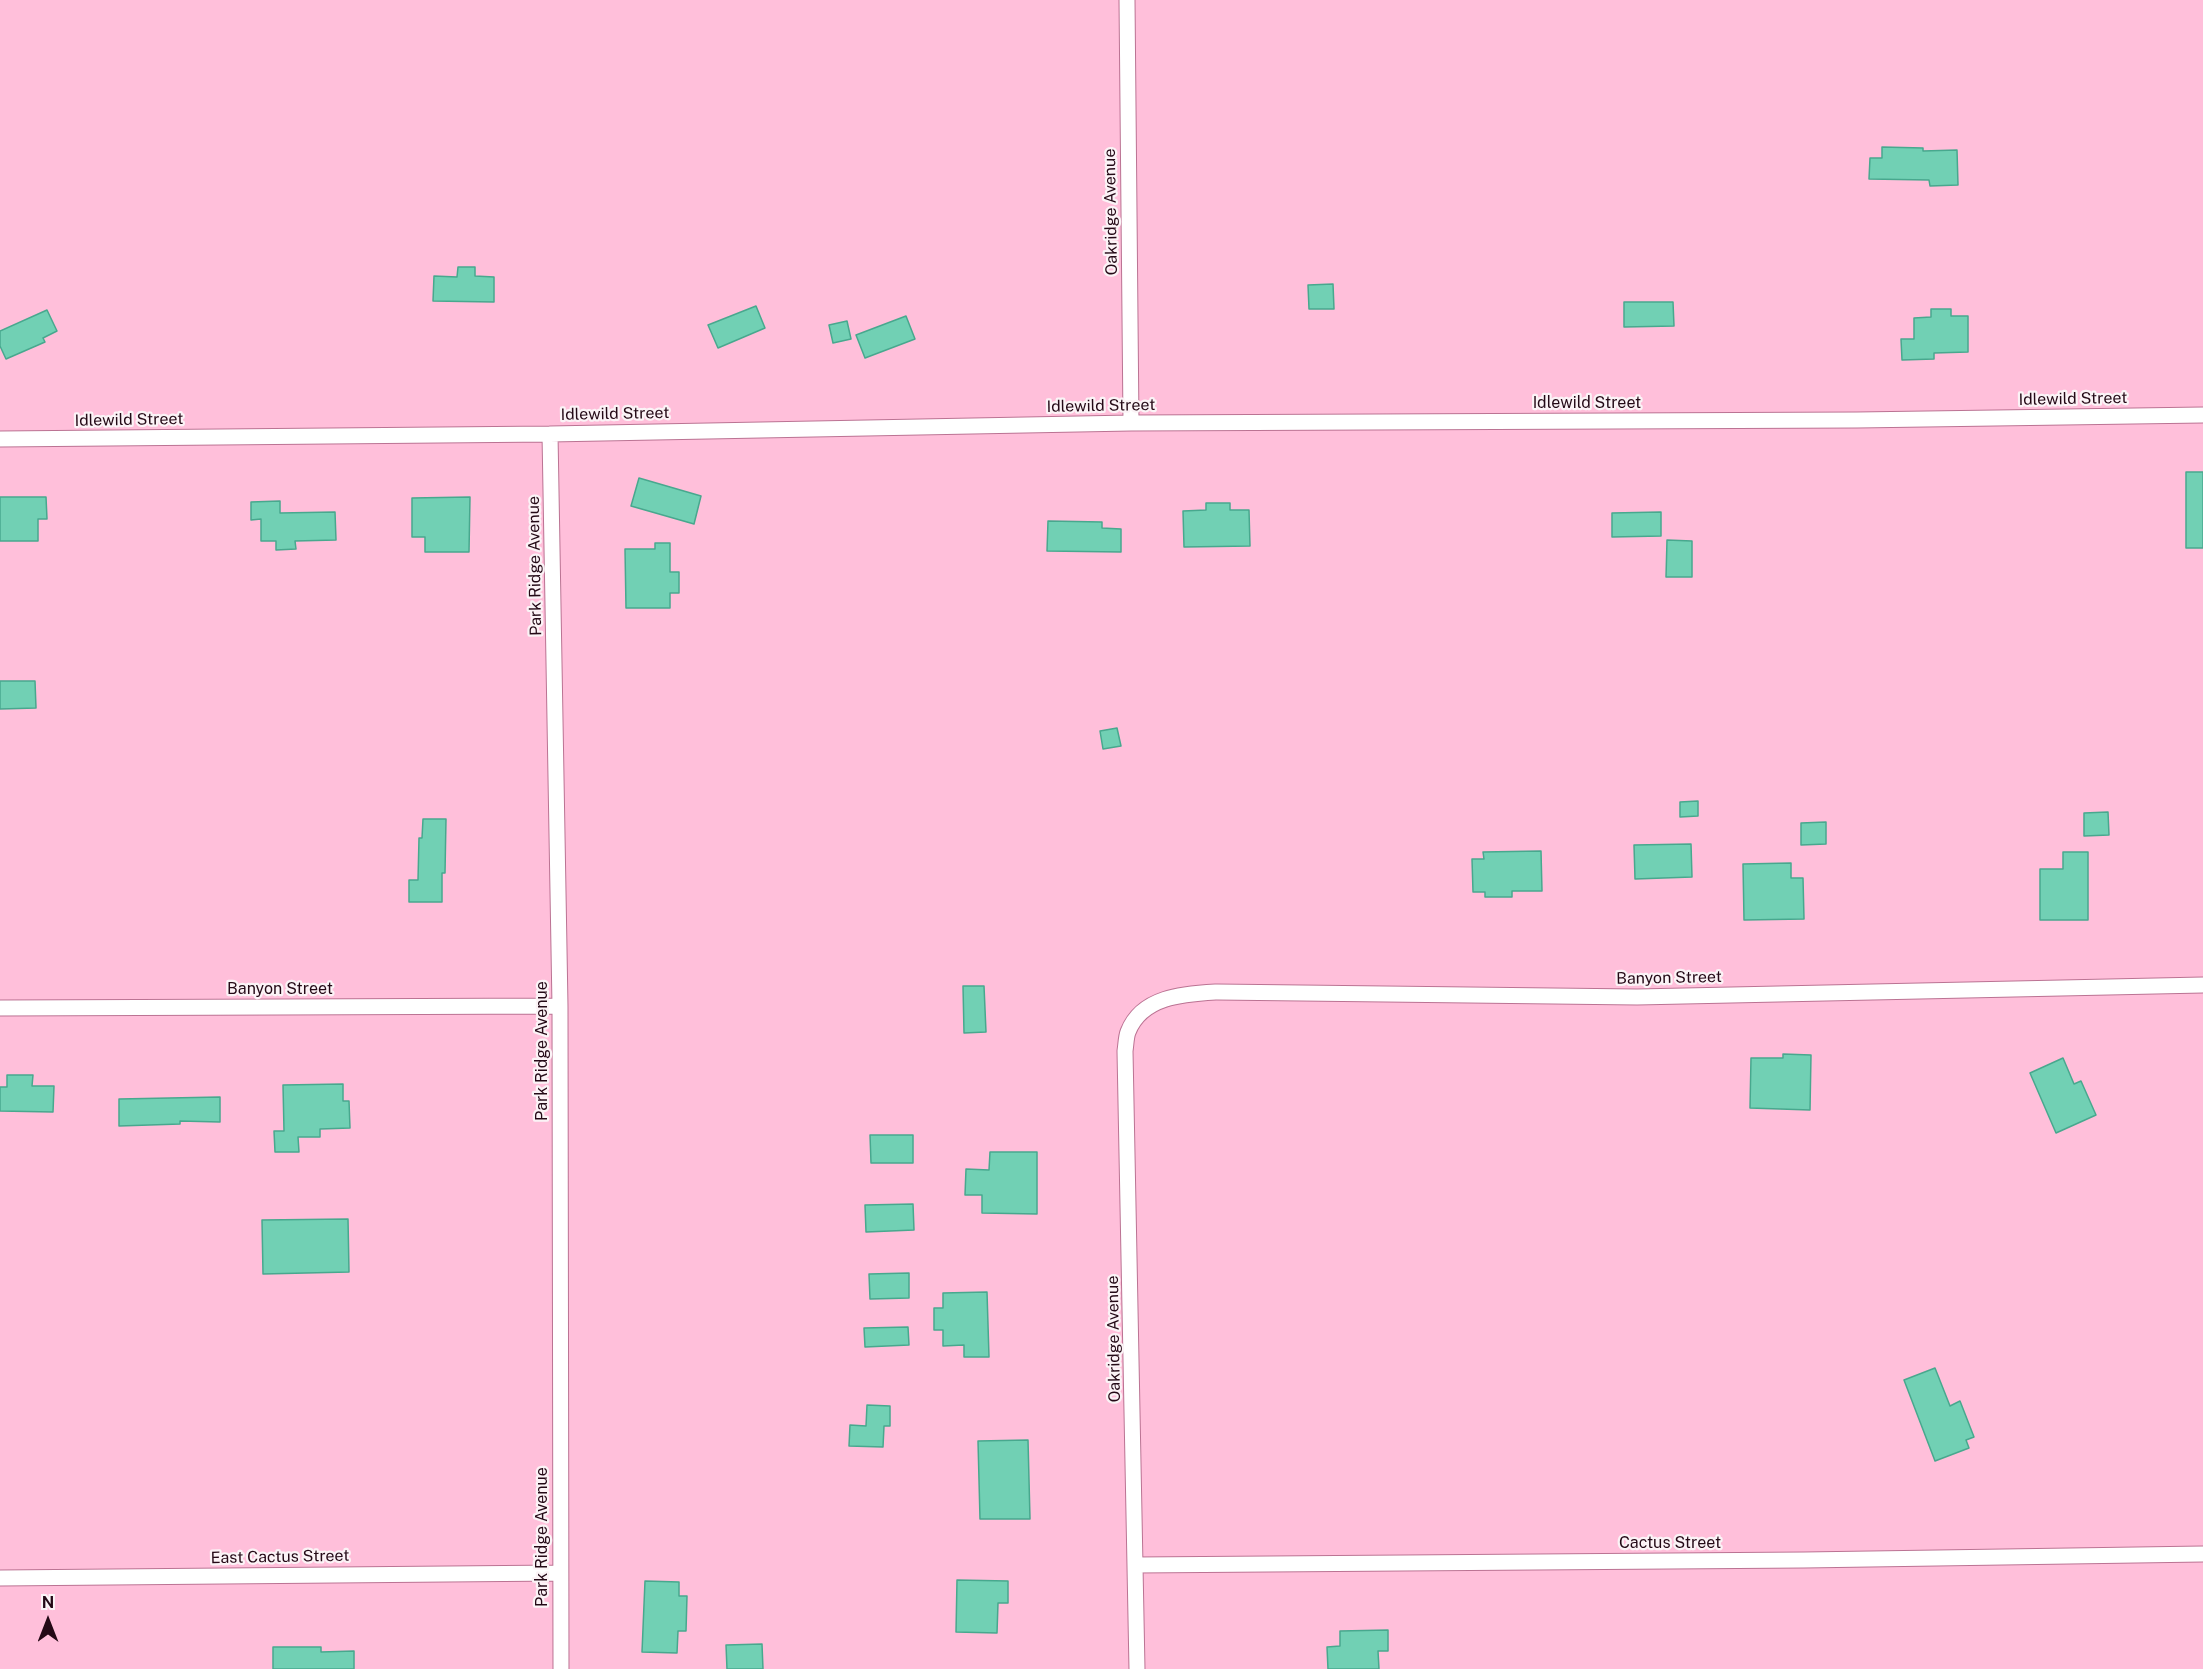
<!DOCTYPE html>
<html>
<head>
<meta charset="utf-8">
<style>
  body { margin:0 }
  #map { position:relative; width:2203px; height:1669px; overflow:hidden; background:#ffbfda; font-family:"Public Sans",sans-serif }
  canvas { display:block }
  .north { position:absolute; left:18px; top:1591px; width:60px; height:60px; -webkit-text-stroke:4px #fbf3f6; paint-order:stroke; rotate:0deg; font-size:16px; font-weight:700; line-height:24px; text-align:center; color:#240916 }
  .north::after { content:''; display:block; margin:auto; width:21px; height:27px; background:#240916; clip-path:polygon(50% 0,100% 100%,50% 72%,0 100%) }
</style>
</head>
<body>
<div id="map">
<canvas width="2203" height="1669"></canvas>
<div class="north">N</div>
</div>
<script>
const c = document.querySelector('canvas').getContext('2d');
c.lineJoin = 'round';
function fill(path, color) { c.fillStyle = color; c.fill(path, 'evenodd'); }
function stroke(path, color, width, dash) { c.strokeStyle = color; c.lineWidth = width; c.lineCap = dash ? 'butt' : 'round'; c.setLineDash(dash || []); c.stroke(path); }
function label(font, color, halo, rows, align = 'center') {
  c.font = font + ' "Public Sans",sans-serif'; c.lineWidth = 4.5; c.setLineDash([]); c.textBaseline = 'middle'; c.strokeStyle = halo; c.fillStyle = color; for (const [text, x, y, turn = 0] of rows) {
    c.save(); c.translate(x, y); c.rotate((+turn || 0) * Math.PI / 180); c.textAlign = isNaN(turn) ? turn : align; if (halo) c.strokeText(text, 0, 0); c.fillText(text, 0, 0); c.restore();
  }
}
const building = new Path2D(`
  M 1882,147 L 1923,148 L 1923,151 L 1957,150 L 1958,185 L 1930,186 L 1929,180 L 1869,179 L 1870,158 L 1882,158 Z
  M 458,267 L 475,267 L 475,276 L 494,277 L 494,302 L 433,301 L 434,276 L 457,277 Z
  M 1333,284 L 1334,309 L 1309,309 L 1308,285 Z
  M 1624,302 L 1673,302 L 1674,326 L 1624,327 Z
  M 756,306 L 765,328 L 718,348 L 708,325 Z
  M 1931,309 L 1951,309 L 1951,316 L 1968,316 L 1968,352 L 1934,353 L 1934,359 L 1902,360 L 1901,339 L 1914,339 L 1914,318 L 1931,317 Z
  M 47,310 L 57,331 L 43,338 L 45,342 L 6,359 L 0,346 L 0,331 Z
  M 906,316 L 915,339 L 865,358 L 856,335 Z
  M 847,321 L 851,339 L 833,343 L 829,325 Z
  M 2186,472 L 2203,472 L 2203,548 L 2186,548 Z
  M 639,478 L 701,496 L 694,524 L 631,506 Z
  M 0,497 L 46,497 L 47,519 L 38,519 L 38,541 L 0,541 Z
  M 470,497 L 469,552 L 425,552 L 425,537 L 412,537 L 412,498 Z
  M 280,501 L 280,513 L 335,512 L 336,540 L 295,541 L 296,549 L 276,550 L 276,541 L 261,541 L 261,519 L 251,520 L 251,502 Z
  M 1206,503 L 1230,503 L 1230,510 L 1249,510 L 1250,546 L 1184,547 L 1183,511 L 1206,510 Z
  M 1661,512 L 1661,536 L 1612,537 L 1612,513 Z
  M 1048,521 L 1102,522 L 1102,528 L 1121,529 L 1121,552 L 1047,551 Z
  M 1667,540 L 1692,541 L 1692,577 L 1666,577 Z
  M 655,543 L 670,543 L 670,572 L 679,572 L 679,593 L 670,593 L 670,608 L 626,608 L 625,549 L 655,549 Z
  M 0,681 L 35,681 L 36,708 L 0,709 Z
  M 1117,728 L 1121,746 L 1103,749 L 1100,731 Z
  M 1698,801 L 1698,816 L 1680,817 L 1680,802 Z
  M 2108,812 L 2109,835 L 2084,836 L 2084,813 Z
  M 423,819 L 446,819 L 445,873 L 442,873 L 442,902 L 409,902 L 409,880 L 418,880 L 419,838 L 422,838 Z
  M 1826,822 L 1826,844 L 1801,845 L 1801,823 Z
  M 1691,844 L 1692,877 L 1635,879 L 1634,845 Z
  M 1541,851 L 1542,891 L 1512,891 L 1512,897 L 1485,897 L 1485,892 L 1473,892 L 1472,859 L 1484,859 L 1483,852 Z
  M 2063,852 L 2088,852 L 2088,920 L 2040,920 L 2040,869 L 2063,869 Z
  M 1791,863 L 1791,878 L 1803,878 L 1804,919 L 1744,920 L 1743,864 Z
  M 963,986 L 984,986 L 986,1032 L 964,1033 Z
  M 1783,1054 L 1811,1055 L 1810,1110 L 1750,1108 L 1751,1058 L 1783,1058 Z
  M 2063,1058 L 2074,1084 L 2081,1081 L 2096,1115 L 2056,1133 L 2030,1073 Z
  M 7,1075 L 33,1075 L 32,1086 L 54,1086 L 53,1112 L 0,1111 L 0,1087 L 7,1087 Z
  M 343,1084 L 343,1101 L 349,1101 L 350,1128 L 320,1129 L 320,1137 L 298,1137 L 299,1152 L 275,1152 L 274,1131 L 284,1131 L 283,1085 Z
  M 220,1097 L 220,1122 L 180,1121 L 180,1124 L 119,1126 L 119,1099 Z
  M 870,1135 L 913,1135 L 913,1163 L 871,1163 Z
  M 990,1152 L 1037,1152 L 1037,1214 L 982,1213 L 982,1195 L 965,1195 L 966,1169 L 989,1170 Z
  M 913,1204 L 914,1230 L 866,1232 L 865,1205 Z
  M 348,1219 L 349,1272 L 263,1274 L 262,1220 Z
  M 909,1273 L 909,1298 L 870,1299 L 869,1274 Z
  M 987,1292 L 989,1357 L 964,1357 L 964,1345 L 943,1346 L 943,1330 L 934,1330 L 934,1308 L 943,1308 L 943,1293 Z
  M 908,1327 L 909,1345 L 865,1347 L 864,1328 Z
  M 1935,1368 L 1950,1406 L 1960,1401 L 1974,1437 L 1966,1440 L 1969,1448 L 1935,1461 L 1904,1380 Z
  M 867,1405 L 890,1406 L 890,1426 L 884,1426 L 883,1447 L 849,1446 L 850,1425 L 866,1426 Z
  M 1028,1440 L 1030,1519 L 980,1519 L 978,1441 Z
  M 957,1580 L 1008,1581 L 1008,1603 L 998,1603 L 997,1633 L 956,1632 Z
  M 645,1581 L 679,1582 L 679,1596 L 687,1596 L 686,1631 L 678,1631 L 677,1653 L 642,1652 Z
  M 1388,1630 L 1388,1651 L 1378,1651 L 1379,1669 L 1328,1669 L 1327,1647 L 1340,1646 L 1340,1631 Z
  M 762,1644 L 763,1669 L 727,1669 L 726,1645 Z
  M 273,1647 L 321,1647 L 321,1652 L 354,1651 L 354,1669 L 273,1669 Z`);
const street = new Path2D(`
  M 1127,0 L 1131,423
  M 550,434 L 560,1006 L 561,1669
  M 0,439 L 550,434 L 1131,423 L 1857,420 L 2203,415
  M 0,1008 L 560,1006
  M 1136,1565 L 1804,1560 L 2203,1554
  M 0,1578 L 560,1573
  M 1137,1669 L 1125,1051 C 1126,1045 1126,1037 1128,1032 C 1142,996 1184,994 1217,992 L 1637,997 L 2203,985`);
const streetNames = [
  ["Oakridge Avenue",1111,212,-91],
  ["Idlewild Street",2073,399,-1],
  ["Idlewild Street",1587,403],
  ["Idlewild Street",1101,406,-1],
  ["Idlewild Street",615,414,-1],
  ["Idlewild Street",129,420,-1],
  ["Park Ridge Avenue",535,566,-91],
  ["Banyon Street",1669,978,-1],
  ["Banyon Street",280,989],
  ["Park Ridge Avenue",542,1051,-90],
  ["Oakridge Avenue",1114,1339,-91],
  ["Park Ridge Avenue",542,1537,-90],
  ["Cactus Street",1670,1543],
  ["East Cactus Street",280,1557,-1]
];
fill(building, '#71d0b4');
stroke(building, '#48a88e', 1.5);
stroke(street, '#bb7393', 17);
stroke(street, '#fff', 15);
label('16px', '#240916', '#fbf3f6', streetNames);
</script>
</body>
</html>
